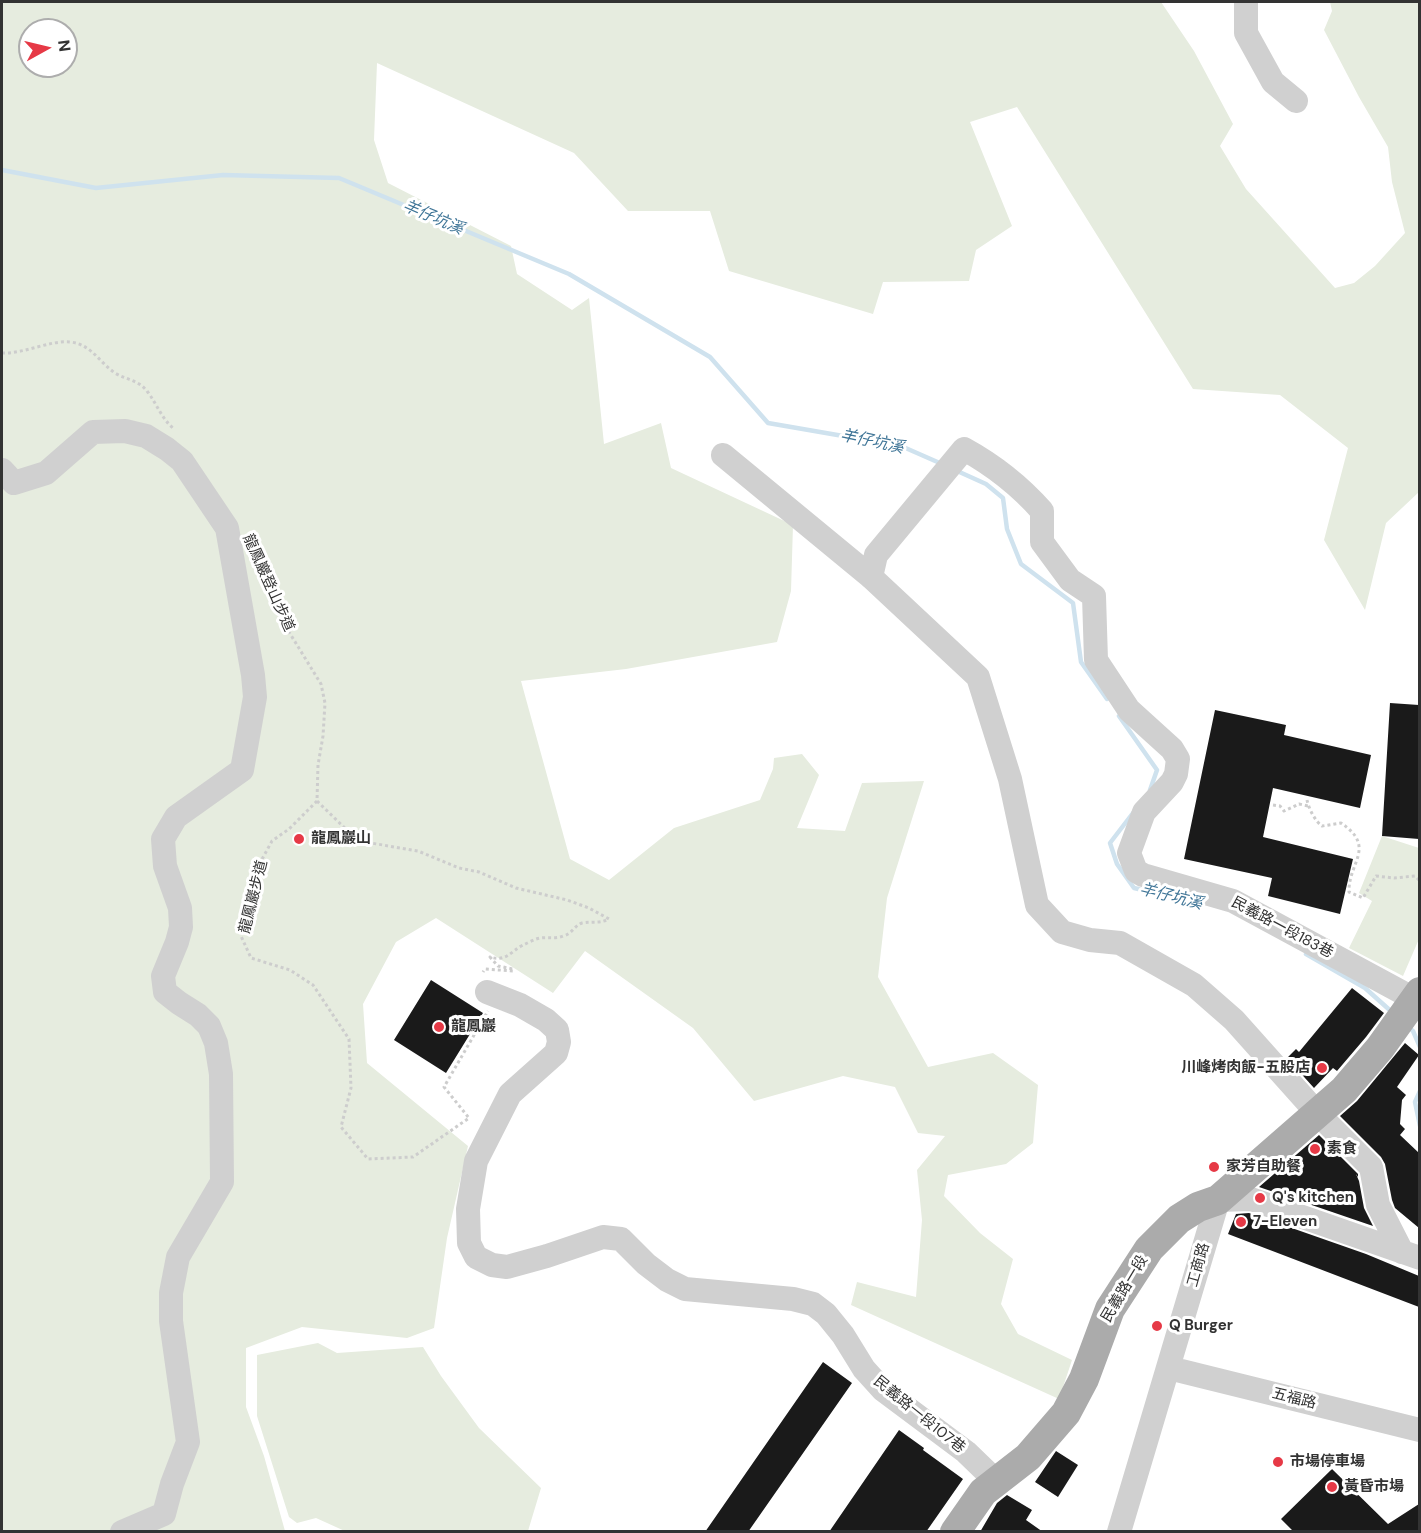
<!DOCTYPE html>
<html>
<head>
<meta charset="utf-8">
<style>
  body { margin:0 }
  #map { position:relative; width:1421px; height:1533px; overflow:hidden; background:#fff; font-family:"DM Sans",sans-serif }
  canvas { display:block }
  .frame { position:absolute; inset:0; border:3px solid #333; pointer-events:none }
  .north { position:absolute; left:18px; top:18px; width:60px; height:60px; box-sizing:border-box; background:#fff; border:2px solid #adadad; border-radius:50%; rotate:82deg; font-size:16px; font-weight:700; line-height:24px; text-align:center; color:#333 }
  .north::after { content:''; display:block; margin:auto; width:21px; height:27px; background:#e63946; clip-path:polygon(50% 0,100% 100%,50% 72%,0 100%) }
</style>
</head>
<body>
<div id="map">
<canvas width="1421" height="1533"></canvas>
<div class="frame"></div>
<div class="north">N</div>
</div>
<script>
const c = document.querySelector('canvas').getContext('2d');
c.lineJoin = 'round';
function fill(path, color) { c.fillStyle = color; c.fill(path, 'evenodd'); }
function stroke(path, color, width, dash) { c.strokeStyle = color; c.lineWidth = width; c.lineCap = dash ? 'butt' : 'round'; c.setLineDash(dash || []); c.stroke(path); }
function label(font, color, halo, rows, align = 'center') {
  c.font = font + ' "DM Sans","Noto Sans TC",sans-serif'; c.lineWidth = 6; c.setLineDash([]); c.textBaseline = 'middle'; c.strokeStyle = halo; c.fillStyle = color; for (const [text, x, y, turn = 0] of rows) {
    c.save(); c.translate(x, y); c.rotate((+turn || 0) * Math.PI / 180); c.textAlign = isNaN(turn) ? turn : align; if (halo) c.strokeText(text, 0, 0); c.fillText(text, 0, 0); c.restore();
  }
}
const green = new Path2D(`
  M 2,2 L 1161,2 L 1194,51 L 1233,124 L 1220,146 L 1246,189 L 1335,288 L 1354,283 L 1375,266 L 1405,233 L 1392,182 L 1388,147 L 1359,97 L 1324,30 L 1332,11 L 1330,2 L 1419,2 L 1419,492 L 1386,523 L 1365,610 L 1324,540 L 1348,448 L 1280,395 L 1193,389 L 1017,107 L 970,122 L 1012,226 L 976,250 L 969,281 L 883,282 L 873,314 L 729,271 L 710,211 L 628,211 L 574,153 L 377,63 L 374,140 L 388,183 L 511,246 L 517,274 L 572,310 L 589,298 L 604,444 L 661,423 L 671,468 L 793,525 L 791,591 L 777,642 L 626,669 L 521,681 L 570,859 L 609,880 L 674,828 L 760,800 L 773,769 L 774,758 L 802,754 L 819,775 L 797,828 L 845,831 L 862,783 L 924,781 L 887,898 L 878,977 L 928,1067 L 993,1053 L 1038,1085 L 1033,1143 L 1006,1164 L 948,1175 L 944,1196 L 980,1233 L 1013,1259 L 1001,1304 L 1018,1334 L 1072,1360 L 1059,1399 L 851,1305 L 857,1282 L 916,1297 L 922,1220 L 917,1170 L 945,1136 L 918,1133 L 895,1087 L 843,1076 L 754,1101 L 693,1028 L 585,951 L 553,993 L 436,918 L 396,942 L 363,1004 L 367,1063 L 468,1146 L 447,1238 L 434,1328 L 407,1338 L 302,1327 L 246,1348 L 246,1407 L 264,1456 L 285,1531 L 2,1532 ZM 30,30 L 66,30 L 66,66 L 30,66 Z
  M 1382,836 L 1419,848 L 1419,939 L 1403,976 L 1349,948 L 1372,901 L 1359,893 Z
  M 318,1343 L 337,1353 L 423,1347 L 441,1376 L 479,1428 L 541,1488 L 528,1531 L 347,1532 L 316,1518 L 297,1523 L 289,1517 L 257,1416 L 257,1355 Z`);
const stream = new Path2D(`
  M 2,170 L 96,188 L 223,175 L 339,178 L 569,274 L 710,357 L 768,423 L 901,446 L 942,464
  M 955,470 L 986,484 L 1003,498 L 1007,529 L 1021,564 L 1073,603 L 1081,662 L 1107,699
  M 1119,716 L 1157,770 L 1150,790
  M 1133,813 L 1110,843 L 1117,864 L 1134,888 L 1202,904
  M 1306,954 L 1365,988 L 1393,1013
  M 1408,1027 L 1413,1031 L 1420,1047
  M 1420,1091 L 1415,1102 L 1420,1126`);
const building = new Path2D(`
  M 1390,703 L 1419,705 L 1419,839 L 1382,836 Z
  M 1215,710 L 1286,725 L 1284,735 L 1371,755 L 1360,808 L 1273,788 L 1263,837 L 1353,859 L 1340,914 L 1268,896 L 1272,878 L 1184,859 Z
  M 431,980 L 483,1013 L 446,1073 L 394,1040 Z
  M 1352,988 L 1384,1013 L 1366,1037 L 1337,1071 L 1333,1068 L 1314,1088 L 1287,1058 L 1296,1049 L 1299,1052 Z
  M 1405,1043 L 1419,1055 L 1397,1087 L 1406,1095 L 1402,1100 L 1400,1124 L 1405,1129 L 1400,1135 L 1419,1153 L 1419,1228 L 1395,1208 L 1392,1200 L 1385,1164 L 1381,1157 L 1340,1116 L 1357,1101 Z
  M 1319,1135 L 1358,1174 L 1358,1177 L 1356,1174 L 1359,1181 L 1364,1208 L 1373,1226 L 1259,1187 Z
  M 1249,1213 L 1366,1254 L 1419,1276 L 1419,1307 L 1228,1234 L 1236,1214 Z
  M 823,1362 L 852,1383 L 748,1532 L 705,1532 Z
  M 899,1430 L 924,1448 L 923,1450 L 963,1479 L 926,1532 L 829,1532 Z
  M 1056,1451 L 1078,1465 L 1058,1497 L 1035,1482 Z
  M 1332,1469 L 1388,1524 L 1419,1504 L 1419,1532 L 1294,1532 L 1281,1519 Z
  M 1007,1495 L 1032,1510 L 1026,1520 L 1043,1532 L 980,1532 L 997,1503 Z`);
const path = new Path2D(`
  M 2,353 C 24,354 50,340 70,342 C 91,344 99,362 115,373 C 126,380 137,379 147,391 C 157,404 161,418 174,429
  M 251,543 L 282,609 L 289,632 L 321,684 L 325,703 L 323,736 L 318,765 L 317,801 L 355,838 L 371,843 L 418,851 L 459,868 L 479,872 L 516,888 L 567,900 L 589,908 L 609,919 C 599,924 592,921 582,923 C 574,926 572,934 563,936 C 556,939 548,937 540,938 C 534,939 528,943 523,945 C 510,952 506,962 490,957 L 498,966 L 513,969 L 513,971 L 485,969 L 483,972
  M 1307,800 C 1309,809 1315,821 1322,826 L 1341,823 C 1377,847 1348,863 1349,892 L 1363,898 L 1376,876 L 1394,878 L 1415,876 L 1420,881
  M 317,801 L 289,829 L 272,841 L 261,861 L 241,936 L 251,958 L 290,970 L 313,985 L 349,1039 L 351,1088 L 341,1127 L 368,1159 L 413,1157 L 469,1118 L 444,1087 L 488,1011
  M 1273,805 L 1280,806 L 1284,811 L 1299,804 L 1308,806`);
const minor = new Path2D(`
  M 1246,2 L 1246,33 L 1273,82 L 1296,101
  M 723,455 L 871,577 L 978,677 L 1010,779 L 1037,905 L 1062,932 L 1090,940 L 1120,943 L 1194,985 L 1234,1020 L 1318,1114 L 1371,1167 L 1378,1205 L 1402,1252
  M 2,470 L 14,483 L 46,473 L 93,432 L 125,431 L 146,436 L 167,449 L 182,461 L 227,528 L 253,675 L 255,697 L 242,770 L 176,817 L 163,839 L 165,866 L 180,908 L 181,927 L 177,942 L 163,976 L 165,992 L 179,1003 L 198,1015 L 209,1026 L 216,1043 L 221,1074 L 222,1182 L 178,1257 L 171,1293 L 171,1321 L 188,1442 L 172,1484 L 164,1514 L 122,1532
  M 871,577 L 876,555 L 964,449 C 995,466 1019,485 1042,511 L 1042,542 L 1070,580 L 1094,596 L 1096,660 L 1129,710 L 1172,749 L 1178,759 L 1176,774 L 1172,782 L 1144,812 L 1129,853 L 1136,871 L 1143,875 L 1233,901 L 1416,1000
  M 487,992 L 520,1005 L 546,1020 L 557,1030 L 559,1042 L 556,1053 L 510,1094 L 476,1161 L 468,1209 L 469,1243 L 476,1257 L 492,1265 L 507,1267 L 547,1256 L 603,1237 L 621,1239 L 646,1264 L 667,1280 L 685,1289 L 793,1299 L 813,1304 L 826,1314 L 843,1335 L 864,1369 L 883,1390 L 966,1452 L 996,1481
  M 1169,1368 L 1420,1430
  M 1119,1532 L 1218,1200 L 1251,1199 L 1420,1258`);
const major = new Path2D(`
  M 955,1532 L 983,1492 L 1028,1457 L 1066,1413 L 1084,1379 L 1110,1309 L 1149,1249 L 1179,1219 L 1198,1207 L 1218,1200 L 1344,1090 L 1380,1048 L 1420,992`);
const markers = [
  [299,839,6,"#e63946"],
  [439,1027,6,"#e63946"],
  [1322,1068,6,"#e63946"],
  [1315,1149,6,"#e63946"],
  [1214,1167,6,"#e63946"],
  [1260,1198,6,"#e63946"],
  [1241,1222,6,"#e63946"],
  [1157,1326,6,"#e63946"],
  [1278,1462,6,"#e63946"],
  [1332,1487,6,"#e63946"]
];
const streetNames = [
  ["龍鳳巖登山步道",268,583,66],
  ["龍鳳巖步道",254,897,-76],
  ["民義路一段183巷",1282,928,28],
  ["工商路",1199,1265,-74],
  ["民義路一段",1125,1289,-59],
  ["五福路",1294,1399,14],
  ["民義路一段107巷",919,1415,39]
];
const poiNames = [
  ["龍鳳巖山",311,839],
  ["龍鳳巖",451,1027],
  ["川峰烤肉飯-五股店",1310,1068,"right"],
  ["素食",1327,1149],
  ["家芳自助餐",1226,1167],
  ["Q's kitchen",1272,1198],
  ["7-Eleven",1253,1222],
  ["Q Burger",1169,1326],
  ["市場停車場",1290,1462],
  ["黃昏市場",1344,1487]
];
const waterNames = [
  ["羊仔坑溪",433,218,23],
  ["羊仔坑溪",872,442,12],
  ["羊仔坑溪",1171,897,14]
];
fill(green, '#e6ecdf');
stroke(stream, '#cfe2ee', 4.5);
fill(building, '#1a1a1a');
stroke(path, '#cdcdcd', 3, [3, 3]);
stroke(minor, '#d0d0d0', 24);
stroke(major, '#ababab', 30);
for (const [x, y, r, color] of markers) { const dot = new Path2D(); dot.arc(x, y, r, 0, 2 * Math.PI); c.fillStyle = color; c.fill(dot); stroke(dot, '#fff', 2); }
label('15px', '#333', '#fff', streetNames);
label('bold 15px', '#333', '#fff', poiNames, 'left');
label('italic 16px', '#3f7597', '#fff', waterNames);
</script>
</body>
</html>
